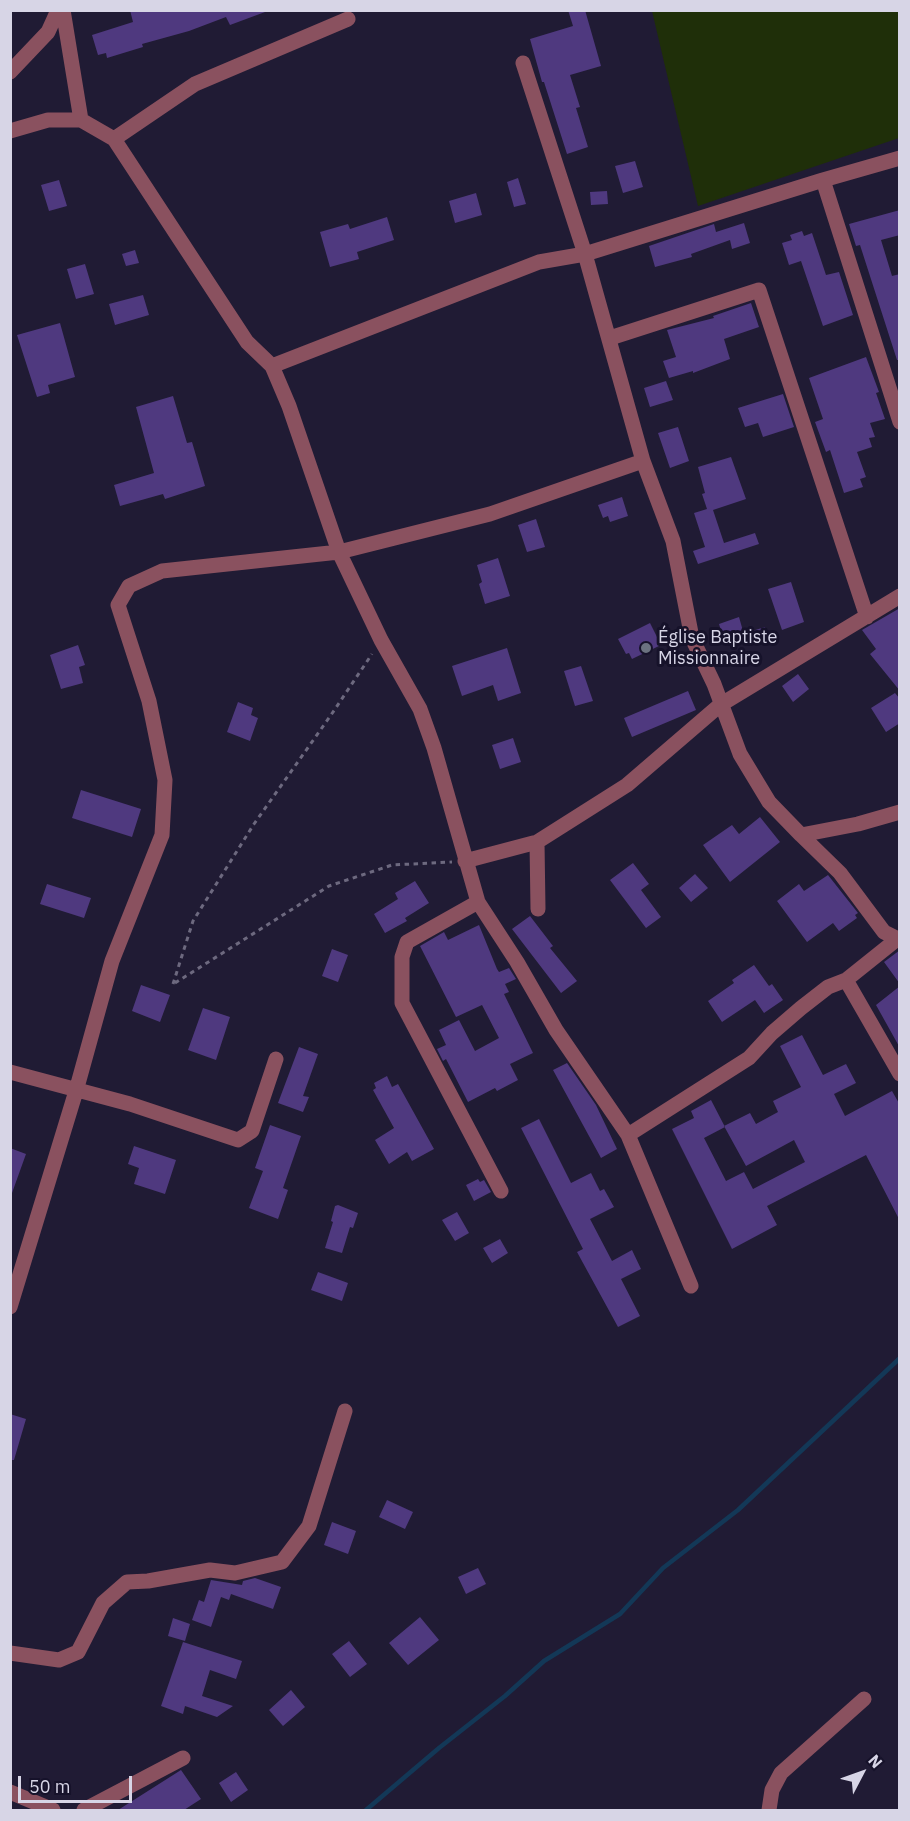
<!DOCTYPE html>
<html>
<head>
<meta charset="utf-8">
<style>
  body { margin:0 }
  #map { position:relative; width:910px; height:1821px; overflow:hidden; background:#201b34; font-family:"IBM Plex Sans",sans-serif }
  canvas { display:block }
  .frame { position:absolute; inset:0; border:12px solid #d7d5e6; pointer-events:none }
  .north { position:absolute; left:832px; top:1743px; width:60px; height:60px; -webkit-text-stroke:4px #16122a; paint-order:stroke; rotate:49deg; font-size:16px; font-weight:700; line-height:24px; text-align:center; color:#d7d5e6 }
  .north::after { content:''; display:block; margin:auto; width:21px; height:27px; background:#d7d5e6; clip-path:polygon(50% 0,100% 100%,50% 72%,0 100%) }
  .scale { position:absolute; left:18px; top:1776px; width:114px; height:27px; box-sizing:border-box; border:3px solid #d7d5e6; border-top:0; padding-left:8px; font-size:18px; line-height:21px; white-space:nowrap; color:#d7d5e6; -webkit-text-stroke:4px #16122a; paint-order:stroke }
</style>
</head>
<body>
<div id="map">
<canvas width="910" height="1821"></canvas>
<div class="frame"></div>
<div class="north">N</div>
<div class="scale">50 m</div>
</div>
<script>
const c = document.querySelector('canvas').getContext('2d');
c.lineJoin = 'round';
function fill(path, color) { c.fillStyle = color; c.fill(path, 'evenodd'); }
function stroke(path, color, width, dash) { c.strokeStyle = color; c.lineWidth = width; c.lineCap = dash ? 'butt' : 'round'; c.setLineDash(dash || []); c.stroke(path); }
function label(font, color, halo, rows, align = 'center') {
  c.font = font + ' "IBM Plex Sans",sans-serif'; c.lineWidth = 6; c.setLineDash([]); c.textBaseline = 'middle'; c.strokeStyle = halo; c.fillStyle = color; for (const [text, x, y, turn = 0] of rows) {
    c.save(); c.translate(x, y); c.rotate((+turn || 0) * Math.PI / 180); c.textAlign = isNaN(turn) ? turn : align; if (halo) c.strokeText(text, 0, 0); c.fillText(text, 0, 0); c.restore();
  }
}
const green = new Path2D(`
  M 652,11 L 899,11 L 899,138 L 698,206 Z`);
const stream = new Path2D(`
  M 366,1810 L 439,1748 L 505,1696 L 544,1661 L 620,1614 L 663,1568 L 738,1510 L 900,1358`);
const building = new Path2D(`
  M 130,10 L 265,10 L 265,12 L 230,25 L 226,17 L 189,31 L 142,44 L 143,47 L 107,58 L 106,53 L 98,55 L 92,35 L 133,22 Z
  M 568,10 L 585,10 L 601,66 L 570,75 L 580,107 L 576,108 L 588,147 L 567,154 L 544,82 L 542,82 L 530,39 L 573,26 Z
  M 635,161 L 643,187 L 623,193 L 615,166 Z
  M 518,178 L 526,204 L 514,207 L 507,182 Z
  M 59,180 L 67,206 L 49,211 L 41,185 Z
  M 607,191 L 608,204 L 591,205 L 590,192 Z
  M 476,193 L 482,215 L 455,223 L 449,201 Z
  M 900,210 L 900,235 L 881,240 L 892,276 L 900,274 L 900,360 L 897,360 L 860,245 L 856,246 L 849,224 Z
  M 387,217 L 394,240 L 357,252 L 359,259 L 330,267 L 320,232 L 348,224 L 350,229 Z
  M 744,223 L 750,243 L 732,249 L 730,240 L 691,254 L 692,257 L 655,267 L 649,246 L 714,224 L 716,232 Z
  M 802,231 L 804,236 L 812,233 L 826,275 L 839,272 L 853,315 L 823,326 L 801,261 L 789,265 L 782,243 L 792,240 L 790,235 Z
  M 135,250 L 139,263 L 126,266 L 122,254 Z
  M 85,264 L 94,294 L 76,299 L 67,269 Z
  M 143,295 L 149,315 L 115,325 L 109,304 Z
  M 751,303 L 759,327 L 724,339 L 730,359 L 693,373 L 693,371 L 669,378 L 663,361 L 676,357 L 667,330 L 714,318 L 713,316 Z
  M 60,323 L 75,377 L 48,385 L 50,393 L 37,397 L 17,335 Z
  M 866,357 L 879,392 L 876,393 L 885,419 L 870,423 L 875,437 L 869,438 L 872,447 L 857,452 L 866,477 L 860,479 L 863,487 L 844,493 L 830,450 L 826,452 L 815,422 L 823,419 L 809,378 Z
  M 666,381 L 673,400 L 650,407 L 644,388 Z
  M 783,394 L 794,427 L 763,437 L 758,423 L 745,427 L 738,408 Z
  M 173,396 L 187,443 L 192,442 L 205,486 L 165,499 L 163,494 L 120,506 L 114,485 L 154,473 L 136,407 Z
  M 678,427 L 689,461 L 670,468 L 658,433 Z
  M 731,457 L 746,499 L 713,510 L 724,543 L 755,533 L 759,544 L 698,564 L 693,551 L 705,547 L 694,513 L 707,509 L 702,494 L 705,493 L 698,467 Z
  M 622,497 L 628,516 L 610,522 L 608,516 L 603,518 L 598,505 Z
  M 536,519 L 545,547 L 527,552 L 518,525 Z
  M 498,558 L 510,596 L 485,604 L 479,584 L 482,582 L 477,565 Z
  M 791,582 L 804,622 L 782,630 L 768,589 Z
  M 900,608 L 900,691 L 870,654 L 876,649 L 862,630 Z
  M 739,617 L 745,638 L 725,644 L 719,624 Z
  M 650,623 L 661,645 L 632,659 L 629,653 L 626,654 L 618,639 Z
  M 765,627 L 768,638 L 752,643 L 749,632 Z
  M 78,645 L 85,665 L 79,667 L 83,683 L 61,689 L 50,655 Z
  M 507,648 L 521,693 L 498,701 L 493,685 L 462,696 L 452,666 Z
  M 581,666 L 593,701 L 575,706 L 564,671 Z
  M 798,674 L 809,689 L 793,702 L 782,686 Z
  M 688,691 L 696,710 L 632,737 L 624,718 Z
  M 895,693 L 900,699 L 900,723 L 886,732 L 871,708 Z
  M 238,702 L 253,708 L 251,715 L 258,718 L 250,741 L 227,732 Z
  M 513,738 L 521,762 L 500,769 L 492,745 Z
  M 81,790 L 141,809 L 132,837 L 72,818 Z
  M 760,817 L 780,842 L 730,882 L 703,845 L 732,825 L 739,834 Z
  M 633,863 L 649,884 L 641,890 L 661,917 L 646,928 L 610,880 Z
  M 695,874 L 708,888 L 691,902 L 679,888 Z
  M 828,875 L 858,913 L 855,915 L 857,918 L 839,931 L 833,923 L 807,942 L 777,901 L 799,884 L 804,891 Z
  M 415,881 L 429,903 L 405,918 L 407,921 L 385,933 L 374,914 L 398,899 L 395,893 Z
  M 47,884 L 91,898 L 84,918 L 40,904 Z
  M 530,916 L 553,946 L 550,948 L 577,981 L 561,993 L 512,929 Z
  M 479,925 L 497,969 L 499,972 L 509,968 L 516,979 L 505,984 L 509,992 L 504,994 L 533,1053 L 510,1064 L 518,1080 L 497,1091 L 495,1088 L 468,1102 L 446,1059 L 443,1061 L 437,1049 L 446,1045 L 439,1030 L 459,1020 L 475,1051 L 499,1038 L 482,1005 L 456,1017 L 420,946 L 444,932 L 448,940 Z
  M 332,949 L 348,955 L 338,982 L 322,976 Z
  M 900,950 L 900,984 L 884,962 Z
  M 754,965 L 769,986 L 772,984 L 783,1000 L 764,1013 L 755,1000 L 722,1022 L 708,1001 L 734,983 L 732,980 Z
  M 141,985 L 170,995 L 160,1022 L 132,1011 Z
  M 900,986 L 900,1048 L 876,1005 Z
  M 203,1008 L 230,1017 L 216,1060 L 188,1050 Z
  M 802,1035 L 823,1075 L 846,1064 L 856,1083 L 834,1094 L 845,1116 L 892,1091 L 900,1105 L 900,1221 L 866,1155 L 767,1206 L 777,1225 L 732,1249 L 672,1129 L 694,1118 L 691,1111 L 711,1100 L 725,1127 L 704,1138 L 726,1181 L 744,1172 L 753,1189 L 805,1162 L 794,1140 L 746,1166 L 724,1126 L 750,1113 L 756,1124 L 778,1112 L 773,1101 L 801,1087 L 780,1046 Z
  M 299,1047 L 318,1054 L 303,1096 L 309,1097 L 303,1112 L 278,1103 Z
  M 567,1063 L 596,1105 L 617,1149 L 601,1158 L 553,1070 Z
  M 387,1076 L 392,1087 L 398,1084 L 434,1149 L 412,1161 L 407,1152 L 389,1164 L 375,1140 L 394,1128 L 373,1090 L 376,1088 L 374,1083 Z
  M 539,1119 L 571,1183 L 591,1173 L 600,1191 L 604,1189 L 614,1207 L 590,1219 L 612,1261 L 632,1250 L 641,1269 L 621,1279 L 640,1316 L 618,1327 L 577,1252 L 583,1249 L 521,1128 Z
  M 270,1125 L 301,1136 L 283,1188 L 288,1190 L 278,1219 L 249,1208 L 263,1171 L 255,1168 Z
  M 134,1146 L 176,1160 L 165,1194 L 134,1184 L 139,1168 L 128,1164 Z
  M 10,1148 L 26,1154 L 12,1193 L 10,1193 Z
  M 478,1179 L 480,1182 L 484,1180 L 491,1192 L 474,1201 L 466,1185 Z
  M 338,1205 L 358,1213 L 353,1228 L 350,1227 L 342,1253 L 325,1248 L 333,1222 L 331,1221 L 335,1206 Z
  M 457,1212 L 469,1233 L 455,1241 L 442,1220 Z
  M 500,1239 L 508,1253 L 492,1263 L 483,1248 Z
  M 318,1272 L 348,1283 L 342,1301 L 311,1290 Z
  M 10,1414 L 26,1419 L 14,1460 L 10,1460 Z
  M 387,1500 L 413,1512 L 405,1529 L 379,1517 Z
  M 332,1522 L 356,1531 L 348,1554 L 324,1545 Z
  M 478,1568 L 486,1584 L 466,1594 L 458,1577 Z
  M 255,1578 L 281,1587 L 273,1609 L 231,1594 L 229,1600 L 221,1597 L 211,1627 L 192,1620 L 199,1600 L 204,1602 L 211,1580 L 242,1585 L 243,1581 Z
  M 420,1617 L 439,1640 L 408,1665 L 389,1643 Z
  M 173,1618 L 190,1624 L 185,1641 L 168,1636 Z
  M 349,1641 L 367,1664 L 350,1677 L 332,1654 Z
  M 183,1642 L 242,1661 L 236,1679 L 210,1670 L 202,1696 L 233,1706 L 217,1717 L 185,1706 L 183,1714 L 161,1706 Z
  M 291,1690 L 305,1707 L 283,1726 L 269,1710 Z
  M 181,1770 L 201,1799 L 184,1810 L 118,1810 Z
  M 236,1772 L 248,1790 L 231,1802 L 219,1783 Z`);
const path = new Path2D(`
  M 175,983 L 329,886 L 392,865 L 452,862
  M 173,984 L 193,921 L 254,824 L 331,715 L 372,654`);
const minor = new Path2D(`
  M 63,10 L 81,120
  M 523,63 L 585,254 L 643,461 L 673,541 L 692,638 L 714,684 L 740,754 L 769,802 L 801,835 L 858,824 L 900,812
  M 10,72 L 48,32 L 58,10
  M 10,131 L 48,120 L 81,120 L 114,139 L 247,342 L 272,366 L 289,406 L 339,552 L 381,640 L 420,709 L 434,748 L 478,902 L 517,962 L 556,1030 L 628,1135 L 691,1286
  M 114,139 L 195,84 L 348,19
  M 823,180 L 900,422
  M 610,338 L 759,290 L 867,617
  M 272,366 L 539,262 L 585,254 L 823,180 L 900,158
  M 801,835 L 840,873 L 884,932 L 900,940
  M 537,842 L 538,909
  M 465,861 L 537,842 L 627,785 L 720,705 L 900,596
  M 478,902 L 407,942 L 402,957 L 402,1003 L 501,1191
  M 846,980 L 896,940
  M 10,1072 L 130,1104 L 238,1140 L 252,1131 L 276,1059
  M 628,1135 L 749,1058 L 772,1033 L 801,1008 L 828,987 L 846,980 L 900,1074
  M 10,1307 L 76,1091 L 112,961 L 162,835 L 165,780 L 149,701 L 118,605 L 129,586 L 162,571 L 339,552 L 490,514 L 643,461
  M 10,1653 L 59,1660 L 78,1652 L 103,1603 L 127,1582 L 148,1581 L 210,1570 L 235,1573 L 282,1562 L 309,1526 L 345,1411
  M 10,1792 L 53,1810
  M 84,1810 L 183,1758
  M 769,1810 L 772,1790 L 781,1773 L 864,1699`);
const markers = [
  [646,648,6,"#6b7280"]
];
const poiNames = [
  ["Église Baptiste",658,638],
  ["Missionnaire",658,659]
];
fill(green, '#1f2f09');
stroke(stream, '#133857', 4.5);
fill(building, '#4f397f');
stroke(path, '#6d697f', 3, [4.5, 4.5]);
stroke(minor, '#8a515f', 15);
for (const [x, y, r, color] of markers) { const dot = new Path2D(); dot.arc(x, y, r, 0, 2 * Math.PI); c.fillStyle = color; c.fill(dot); stroke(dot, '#16122a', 2); }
label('18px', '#d7d5e6', '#16122a', poiNames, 'left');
</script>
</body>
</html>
